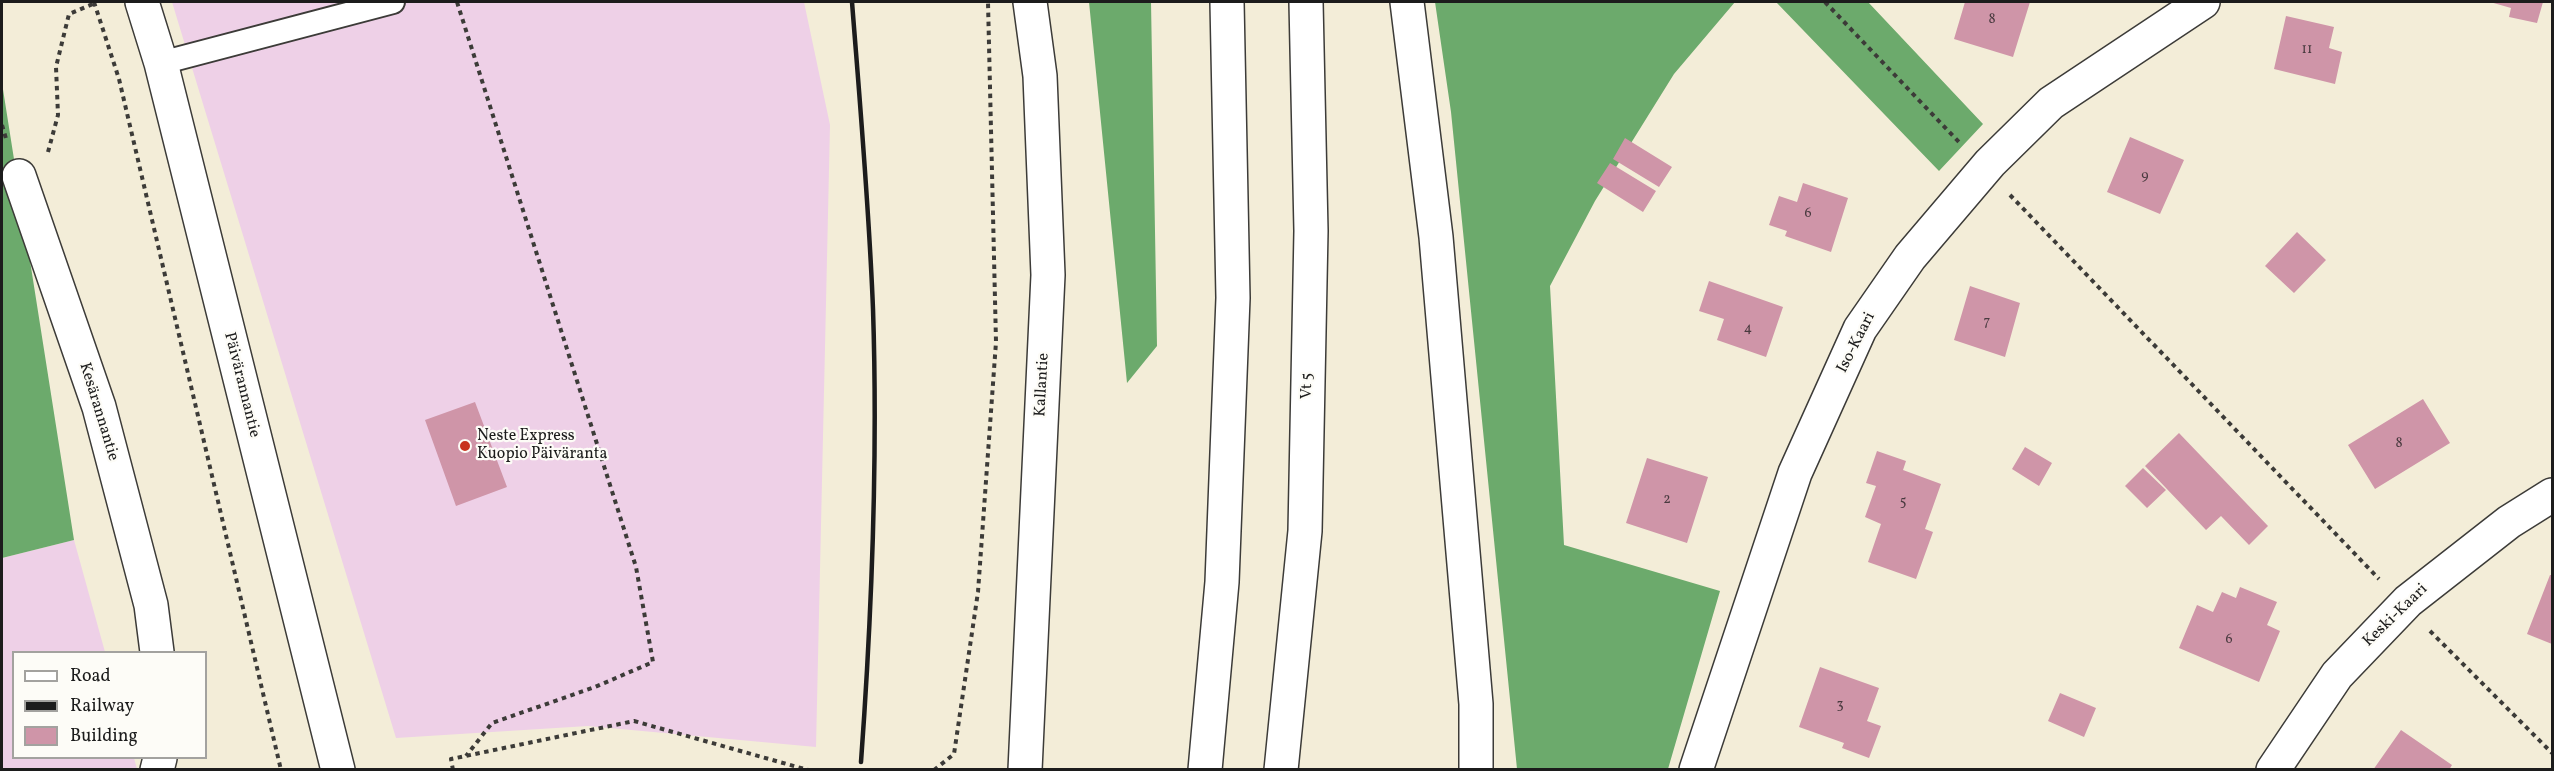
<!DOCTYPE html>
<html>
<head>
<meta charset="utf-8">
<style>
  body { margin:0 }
  #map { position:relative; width:2554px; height:771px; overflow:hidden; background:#f3edd8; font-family:Vollkorn,serif }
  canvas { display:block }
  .frame { position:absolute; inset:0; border:3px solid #1c1c1c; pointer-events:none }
  .legend { position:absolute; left:12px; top:651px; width:195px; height:108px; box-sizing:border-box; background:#fdfcf7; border:2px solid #a3a29f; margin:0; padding:8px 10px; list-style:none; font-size:18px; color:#1c1c1c }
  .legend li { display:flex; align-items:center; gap:12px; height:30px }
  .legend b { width:30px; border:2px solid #a3a29f }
</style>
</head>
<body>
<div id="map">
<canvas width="2554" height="771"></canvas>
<div class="frame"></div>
<ul class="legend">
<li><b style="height:8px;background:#fff"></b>Road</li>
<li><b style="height:8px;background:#1c1c1c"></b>Railway</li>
<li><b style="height:16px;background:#cf95a8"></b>Building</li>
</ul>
</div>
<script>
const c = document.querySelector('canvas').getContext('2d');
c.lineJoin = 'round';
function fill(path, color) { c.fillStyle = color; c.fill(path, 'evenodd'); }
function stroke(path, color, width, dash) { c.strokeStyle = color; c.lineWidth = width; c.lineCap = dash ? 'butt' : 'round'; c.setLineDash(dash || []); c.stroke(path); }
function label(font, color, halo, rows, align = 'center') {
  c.font = font + ' Vollkorn,serif'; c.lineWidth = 4.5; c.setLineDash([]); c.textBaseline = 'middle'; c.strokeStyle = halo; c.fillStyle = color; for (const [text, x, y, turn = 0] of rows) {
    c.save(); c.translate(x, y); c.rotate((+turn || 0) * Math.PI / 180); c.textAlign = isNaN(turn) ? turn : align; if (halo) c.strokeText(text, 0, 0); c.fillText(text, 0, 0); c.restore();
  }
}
const built = new Path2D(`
  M 172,2 L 804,2 L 830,125 L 816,747 L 588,726 L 396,738 Z
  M 74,540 L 105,652 L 14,652 L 14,758 L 134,758 L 137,769 L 2,770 L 2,558 Z`);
const forest = new Path2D(`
  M 1089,2 L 1151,2 L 1157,346 L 1127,383 Z
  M 1435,2 L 1735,2 L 1674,74 L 1595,201 L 1550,286 L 1564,545 L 1720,591 L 1668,769 L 1517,769 L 1451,112 Z
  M 1776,2 L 1868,2 L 1983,124 L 1939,171 Z
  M 2,83 L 74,540 L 2,558 Z`);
const building = new Path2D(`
  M 1965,2 L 2030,2 L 2013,57 L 1954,39 Z
  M 2490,2 L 2543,2 L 2537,23 L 2509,17 L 2511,8 Z
  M 2286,16 L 2334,27 L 2329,48 L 2342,52 L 2335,84 L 2274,69 Z
  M 2130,137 L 2184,160 L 2160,214 L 2107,192 Z
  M 1625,138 L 1672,167 L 1659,187 L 1613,159 Z
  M 1610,163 L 1656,191 L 1643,212 L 1597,183 Z
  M 1803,183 L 1848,198 L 1831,252 L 1785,236 L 1787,231 L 1769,225 L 1779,196 L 1797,202 Z
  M 2297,232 L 2326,260 L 2294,293 L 2265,266 Z
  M 1709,281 L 1783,307 L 1766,357 L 1717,340 L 1724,319 L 1699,311 Z
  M 1970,286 L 2020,303 L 2005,357 L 1954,340 Z
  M 2423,399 L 2450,443 L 2375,489 L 2348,445 Z
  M 475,402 L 507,487 L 456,506 L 425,420 Z
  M 2179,433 L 2268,526 L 2249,545 L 2221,516 L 2206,530 L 2145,466 Z
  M 2025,447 L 2052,463 L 2039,486 L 2012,469 Z
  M 1877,451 L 1906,461 L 1903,470 L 1941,484 L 1925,529 L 1933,532 L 1916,579 L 1868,562 L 1881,524 L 1865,517 L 1876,486 L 1866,483 Z
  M 1647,458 L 1708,477 L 1687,543 L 1626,523 Z
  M 2143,468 L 2166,490 L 2147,508 L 2125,486 Z
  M 2550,575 L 2552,575 L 2552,644 L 2527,634 Z
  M 2240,587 L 2277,602 L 2267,625 L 2280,631 L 2259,682 L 2179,648 L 2197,605 L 2213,612 L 2222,592 L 2236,598 Z
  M 1820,667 L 1879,688 L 1867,721 L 1881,726 L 1869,758 L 1842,748 L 1844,743 L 1799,727 Z
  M 2060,693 L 2096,708 L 2084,737 L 2048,721 Z
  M 2401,730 L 2452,765 L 2449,770 L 2373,770 Z`);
const path = new Path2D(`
  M 94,2 L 119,79 L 281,770
  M 457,2 L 636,567 L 653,662 L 595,687 L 492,723 L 466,756
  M 1825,2 L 1959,142
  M 2,125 L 7,142
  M 48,152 L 58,115 L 56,67 L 69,14 L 95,3
  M 2010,195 L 2379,579
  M 2430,631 L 2552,753
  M 453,770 L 451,759 L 634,721 L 808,770
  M 934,770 L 954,754 L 978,592 L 996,342 L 988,2`);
const lane = new Path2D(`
  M 161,63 L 393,2`);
const street = new Path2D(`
  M 19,176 L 99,407 L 151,605 L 157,652
  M 157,770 L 160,758
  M 1696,770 L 1795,473 L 1860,329 L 1910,257 L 1990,163 L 2051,103 L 2203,2
  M 2273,770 L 2337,675 L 2408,601 L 2509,522 L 2552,495`);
const secondary = new Path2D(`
  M 142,2 L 161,63 L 338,770
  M 1025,770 L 1048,275 L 1040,76 L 1030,2`);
const highway = new Path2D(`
  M 1407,2 L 1436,237 L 1476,704 L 1476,770
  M 1205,770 L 1222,582 L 1233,298 L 1227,2
  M 1281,770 L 1305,531 L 1311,231 L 1306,2`);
const rail = new Path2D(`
  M 852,2 C 860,104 869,206 873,309 C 878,460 872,611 861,762`);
const markers = [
  [465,446,6,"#c8321e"]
];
const numberNames = [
  ["8",1992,20],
  ["11",2307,50],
  ["9",2145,176],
  ["6",1808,214],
  ["7",1987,322],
  ["4",1748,329],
  ["8",2399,444],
  ["2",1667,500],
  ["5",1903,502],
  ["6",2229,640],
  ["3",1840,705]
];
const streetNames = [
  ["Iso-Kaari",1857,343,-63],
  ["Päivärannantie",241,385,76],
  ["Kallantie",1043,385,-87],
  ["Vt 5",1308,386,-89],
  ["Kesärannantie",98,412,73],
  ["Keski-Kaari",2396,616,-44]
];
const poiNames = [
  ["Neste Express",477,437],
  ["Kuopio Päiväranta",477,455]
];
fill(built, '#eed0e7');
fill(forest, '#6caa6c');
fill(building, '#cf95a8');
stroke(lane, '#3c3b38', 26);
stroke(street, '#3c3b38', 36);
stroke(secondary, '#3c3b38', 36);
stroke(highway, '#3c3b38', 36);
stroke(path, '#3c3b38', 4, [4.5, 4.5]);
stroke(lane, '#fff', 22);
stroke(street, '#fff', 33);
stroke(secondary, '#fff', 33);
stroke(highway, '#fff', 33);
stroke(rail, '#1c1c1c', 4.5);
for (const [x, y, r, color] of markers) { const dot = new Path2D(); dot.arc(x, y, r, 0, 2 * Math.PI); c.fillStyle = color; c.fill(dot); stroke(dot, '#fdfcf7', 2); }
label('14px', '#493a3f', null, numberNames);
label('16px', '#1c1c1c', '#fdfcf7', streetNames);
label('16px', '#1c1c1c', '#fdfcf7', poiNames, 'left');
</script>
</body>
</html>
